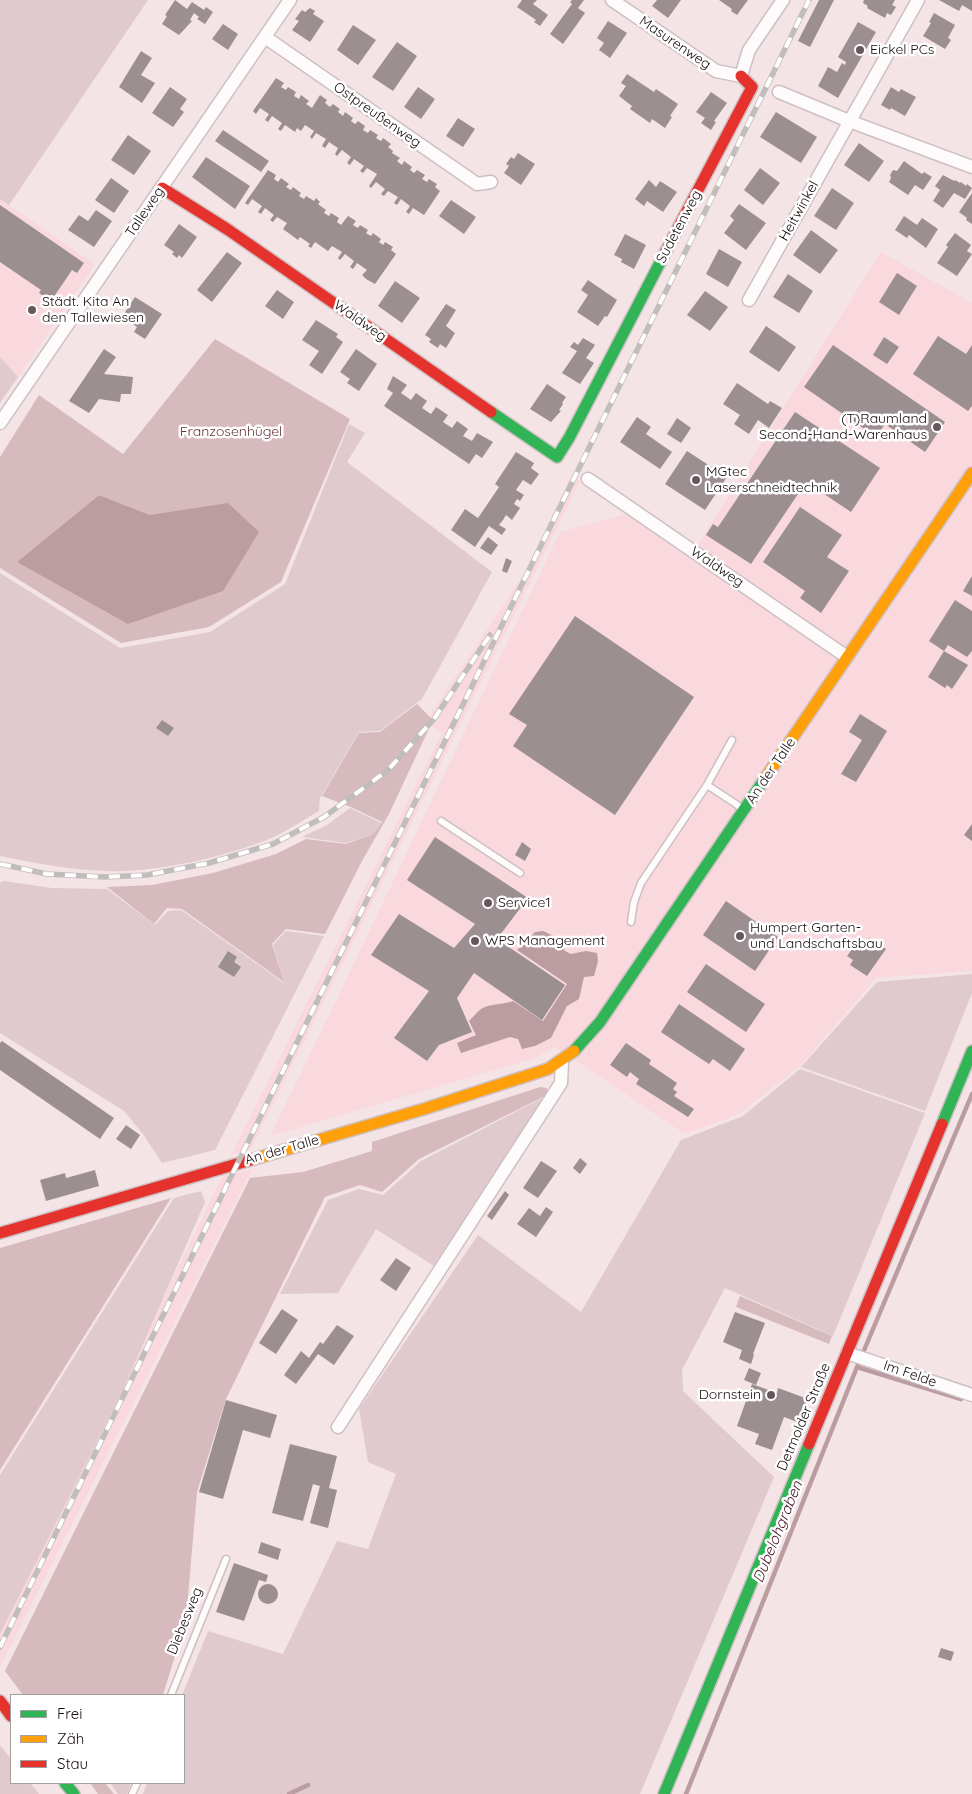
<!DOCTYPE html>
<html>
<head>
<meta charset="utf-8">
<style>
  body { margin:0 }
  #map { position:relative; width:972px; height:1794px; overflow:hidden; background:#f4e4e6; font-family:Quicksand,sans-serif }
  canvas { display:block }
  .legend { position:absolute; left:10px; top:1694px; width:175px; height:90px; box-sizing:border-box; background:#fff; border:1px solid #a39e9f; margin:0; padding:6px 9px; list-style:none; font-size:15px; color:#190d10 }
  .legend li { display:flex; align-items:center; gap:10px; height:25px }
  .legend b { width:25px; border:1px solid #a39e9f }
</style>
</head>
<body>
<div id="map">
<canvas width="972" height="1794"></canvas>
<ul class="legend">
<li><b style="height:6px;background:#30b455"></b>Frei</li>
<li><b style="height:6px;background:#ff9f0a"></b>Zäh</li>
<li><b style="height:6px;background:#e5322d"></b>Stau</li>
</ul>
</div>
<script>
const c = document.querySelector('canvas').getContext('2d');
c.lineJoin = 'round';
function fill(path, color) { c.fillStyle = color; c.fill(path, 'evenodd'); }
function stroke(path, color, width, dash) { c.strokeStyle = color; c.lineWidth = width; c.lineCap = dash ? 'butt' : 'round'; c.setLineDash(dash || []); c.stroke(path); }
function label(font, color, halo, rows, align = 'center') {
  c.font = font + ' Quicksand,sans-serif'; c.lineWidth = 5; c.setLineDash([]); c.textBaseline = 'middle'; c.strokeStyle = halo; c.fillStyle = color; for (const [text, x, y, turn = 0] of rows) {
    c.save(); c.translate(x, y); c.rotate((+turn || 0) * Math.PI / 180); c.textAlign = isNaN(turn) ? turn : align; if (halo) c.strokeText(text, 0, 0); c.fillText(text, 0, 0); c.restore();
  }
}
const built = new Path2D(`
  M 0,199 L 95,264 L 18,377 L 0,357 Z
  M 881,252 L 972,303 L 972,971 L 876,978 L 800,1066 L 739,1114 L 685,1134 L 555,1047 L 532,1059 L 270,1136 L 336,1001 L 560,532 L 626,514 L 690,557 Z
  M 572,474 L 580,481 L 251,1149 L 231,1155 L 442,733 L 426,721 L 524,574 Z
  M 252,1169 L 0,1667 L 0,1633 L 222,1177 Z`);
const green = new Path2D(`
  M 0,0 L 148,0 L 9,205 L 0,199 Z
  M 0,357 L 18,377 L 0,403 Z
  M 349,424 L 365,433 L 347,462 L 492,572 L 422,699 L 380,731 L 359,732 L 320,798 L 319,811 C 303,820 286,832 269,839 C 224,857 155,873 105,871 C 70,870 35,863 0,856 L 0,573 L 120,648 L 210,632 L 285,584 Z
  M 350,808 L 381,823 L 373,834 L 346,843 L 302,837 L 327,825 Z
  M 3,881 L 52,888 L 107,889 L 155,925 L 168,911 L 181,910 L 284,983 L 273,945 L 286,931 L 324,936 L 215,1150 L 162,1163 L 143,1134 L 124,1111 L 0,1033 L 0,883 Z
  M 972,974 L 972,993 L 925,1111 L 801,1067 L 877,982 Z
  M 800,1069 L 925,1113 L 833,1336 L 725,1288 L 682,1370 L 683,1391 L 774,1477 L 640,1794 L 143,1794 L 147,1783 L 184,1783 L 184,1695 L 182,1695 L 208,1631 L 283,1654 L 337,1541 L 368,1549 L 396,1474 L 368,1462 L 359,1409 L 478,1235 L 581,1312 L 681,1140 L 743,1116 Z
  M 550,1094 L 434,1266 L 376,1229 L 338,1293 L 280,1294 L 328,1200 L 359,1189 L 383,1195 L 421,1161 Z
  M 201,1191 L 205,1202 L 122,1392 L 0,1634 L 0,1475 L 174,1198 Z
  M 0,1745 L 11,1759 L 11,1783 L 30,1783 L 39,1794 L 0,1794 Z
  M 110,1783 L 131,1783 L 127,1794 L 118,1794 Z`);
const forest = new Path2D(`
  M 215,339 L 350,419 L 281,582 L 209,627 L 121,643 L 0,568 L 0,457 L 39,395 L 123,454 ZM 99,495 L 150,515 L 17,562 Z
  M 417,704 L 433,720 L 389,814 L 362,861 L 325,934 L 286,929 L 272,944 L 284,982 L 182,909 L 167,908 L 154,924 L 107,887 L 152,885 L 213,873 L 276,854 L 306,839 L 346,844 L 373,834 L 382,822 L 351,807 L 322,796 L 359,733 L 380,732 Z
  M 540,1087 L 547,1088 L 547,1095 L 419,1159 L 382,1192 L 360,1185 L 325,1197 L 226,1399 L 197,1492 L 186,1620 L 163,1695 L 23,1695 L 5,1671 L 250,1178 L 303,1172 L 372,1151 L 372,1142 Z
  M 171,1198 L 0,1470 L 0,1248 Z
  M 740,1296 L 832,1336 L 829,1344 L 736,1307 Z
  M 90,1783 L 105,1783 L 114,1794 L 98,1794 Z`);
const water = new Path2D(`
  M 99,495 L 150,515 L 228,503 L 259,532 L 223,591 L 128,624 L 17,562 Z
  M 543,931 L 560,939 L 565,951 L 571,954 L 586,951 L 597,953 L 598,961 L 594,976 L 584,977 L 579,999 L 567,1006 L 551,1038 L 535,1046 L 522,1049 L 518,1039 L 510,1037 L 461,1053 L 457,1043 L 476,1035 L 469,1021 C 473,1017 477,1012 481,1009 C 491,1003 503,1005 513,1001 L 543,1021 L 567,984 L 517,950 L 535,932 Z`);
const stream = new Path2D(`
  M 857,1367 L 961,1399
  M 289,1794 L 308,1785
  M 686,1794 L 857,1367 L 972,1094`);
const building = new Path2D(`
  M 175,0 L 187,9 L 192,2 L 204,10 L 206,7 L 213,12 L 205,24 L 197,19 L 199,17 L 194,13 L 190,20 L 192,21 L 179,35 L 162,24 L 167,16 L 165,15 Z
  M 522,0 L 537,0 L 533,4 L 548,15 L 540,26 L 534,22 L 536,20 L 517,7 Z
  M 572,0 L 584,0 L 578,8 L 585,13 L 563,44 L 550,34 L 572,4 L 570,2 Z
  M 657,0 L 681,0 L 668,18 L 652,6 Z
  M 719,0 L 748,0 L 737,15 L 731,11 L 732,9 Z
  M 819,0 L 834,0 L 810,47 L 798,41 Z
  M 864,0 L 895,0 L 892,5 L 896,7 L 891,15 L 887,13 L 885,18 L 867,8 L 868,6 L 863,3 Z
  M 939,0 L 972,0 L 972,11 L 962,5 L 959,11 Z
  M 310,8 L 315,11 L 313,14 L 324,21 L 310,42 L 292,30 L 299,21 L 295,19 L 299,14 L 302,10 L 305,12 Z
  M 934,13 L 955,25 L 948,38 L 951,40 L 945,49 L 923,36 L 931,23 L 929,22 Z
  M 608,21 L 627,33 L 610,58 L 599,50 L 604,43 L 597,38 Z
  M 858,22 L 876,32 L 838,98 L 818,86 L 828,67 L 837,72 L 842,63 L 845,65 L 846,62 L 838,57 Z
  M 223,24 L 238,34 L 228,50 L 212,39 Z
  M 353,25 L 376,40 L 358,65 L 337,50 Z
  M 397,42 L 417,56 L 393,91 L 372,77 Z
  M 141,51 L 152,58 L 141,75 L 155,83 L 142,103 L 119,87 Z
  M 627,74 L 654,92 L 656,89 L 678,104 L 670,116 L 672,117 L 665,128 L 652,119 L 650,123 L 630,109 L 632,106 L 619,96 L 626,86 L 621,83 Z
  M 276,78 L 284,83 L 281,87 L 286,90 L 288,87 L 296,92 L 294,96 L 299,99 L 301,95 L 309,101 L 306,104 L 312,108 L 320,95 L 327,100 L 325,103 L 330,107 L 333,104 L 340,109 L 338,112 L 343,116 L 345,112 L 353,118 L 351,121 L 355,124 L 358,121 L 365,126 L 363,130 L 368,133 L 370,130 L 378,135 L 376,138 L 381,141 L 383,138 L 391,144 L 388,147 L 393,151 L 392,153 L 400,158 L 397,161 L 402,165 L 404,161 L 412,167 L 410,170 L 414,173 L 417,170 L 425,175 L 422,179 L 427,182 L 429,179 L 437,184 L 435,187 L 440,191 L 424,215 L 413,208 L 409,214 L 406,212 L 410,206 L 401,199 L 397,205 L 394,203 L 398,197 L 388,191 L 384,196 L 381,194 L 385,189 L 376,182 L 371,188 L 369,186 L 377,174 L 367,168 L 363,173 L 360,171 L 364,166 L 354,159 L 350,165 L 347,163 L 351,157 L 342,150 L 337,156 L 335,154 L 338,148 L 329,142 L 325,148 L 322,146 L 326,139 L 316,133 L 312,139 L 310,137 L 314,131 L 305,125 L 301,131 L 297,128 L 295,132 L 285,125 L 281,131 L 278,129 L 282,123 L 272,116 L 268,122 L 265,120 L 269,114 L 260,108 L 256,114 L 253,111 Z
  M 170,87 L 187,99 L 180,109 L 184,112 L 173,127 L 152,113 Z
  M 418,87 L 435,99 L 421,119 L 404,107 Z
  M 891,87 L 899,92 L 901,89 L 916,97 L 905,116 L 891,108 L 890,110 L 881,105 Z
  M 711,92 L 727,103 L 714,121 L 716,122 L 711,130 L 701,123 L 705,118 L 696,112 Z
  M 776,112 L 817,137 L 801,163 L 760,137 Z
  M 458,118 L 475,129 L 463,147 L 446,136 Z
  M 223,130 L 269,161 L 261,172 L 215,141 Z
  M 128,135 L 151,151 L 134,175 L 111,160 Z
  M 859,143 L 884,161 L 869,182 L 844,165 Z
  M 518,153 L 535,164 L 521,185 L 504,173 L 509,166 L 506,164 L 511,157 L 514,159 Z
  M 206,157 L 250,186 L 235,209 L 192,177 Z
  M 904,161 L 922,174 L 924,172 L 932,177 L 923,190 L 915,185 L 908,195 L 889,182 L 891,178 L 890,175 L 893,170 L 897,171 Z
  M 760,168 L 780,183 L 763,205 L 744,190 Z
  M 268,170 L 276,175 L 274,179 L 278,182 L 281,178 L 289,184 L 286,187 L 291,190 L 293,187 L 301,193 L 299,196 L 304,199 L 306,196 L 314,201 L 316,198 L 320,202 L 318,204 L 326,210 L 324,213 L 329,216 L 331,213 L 339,218 L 337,222 L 341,225 L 348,216 L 356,221 L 353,225 L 358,228 L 360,225 L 368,230 L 366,233 L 371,236 L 373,233 L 381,239 L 379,242 L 383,245 L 385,242 L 393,247 L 391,250 L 396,254 L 375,284 L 366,279 L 362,275 L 367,270 L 357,263 L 353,269 L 350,267 L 354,261 L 345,254 L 340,260 L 338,258 L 342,252 L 332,246 L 328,251 L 315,242 L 311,248 L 308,246 L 310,244 L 300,237 L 298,240 L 283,229 L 287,223 L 277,217 L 273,222 L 270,220 L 274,215 L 265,208 L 261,214 L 258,212 L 262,206 L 252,199 L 248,205 L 245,203 Z
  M 943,175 L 954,181 L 955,180 L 960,183 L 961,182 L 966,186 L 967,184 L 972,188 L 965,199 L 954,193 L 943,208 L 933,201 L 940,190 L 935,186 Z
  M 111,178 L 129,191 L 114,213 L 95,200 Z
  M 649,180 L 656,187 L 660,181 L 677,192 L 663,212 L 647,201 L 644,206 L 635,199 Z
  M 832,188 L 854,203 L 836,230 L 814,216 Z
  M 972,193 L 972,224 L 966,220 L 967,218 L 959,212 Z
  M 451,200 L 476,217 L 464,234 L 439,216 Z
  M 739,204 L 766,223 L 746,250 L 724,233 L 734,220 L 730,216 Z
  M 0,205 L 84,263 L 77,273 L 72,270 L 51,301 L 39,293 L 41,290 L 0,262 Z
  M 96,210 L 112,221 L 94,247 L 68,230 L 79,215 L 88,221 Z
  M 904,216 L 917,225 L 922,218 L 938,229 L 926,248 L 909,235 L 907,238 L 895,230 Z
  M 179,224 L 197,237 L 182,258 L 179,255 L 177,258 L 172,254 L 174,252 L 164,245 Z
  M 811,230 L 838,250 L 820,274 L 793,255 Z
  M 955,233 L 971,245 L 967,251 L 972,254 L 957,276 L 937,263 L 948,247 L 946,245 Z
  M 625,234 L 646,245 L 634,269 L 621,262 L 622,259 L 614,255 Z
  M 719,249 L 742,262 L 728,287 L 706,274 Z
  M 227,252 L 242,263 L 212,302 L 197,290 Z
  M 897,273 L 917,286 L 899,315 L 879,302 Z
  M 788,274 L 813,291 L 799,313 L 773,297 Z
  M 588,280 L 617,300 L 607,317 L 605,316 L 598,326 L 577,312 L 588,295 L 581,290 Z
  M 395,281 L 420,298 L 402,323 L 378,306 Z
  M 277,290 L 294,302 L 283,319 L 265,306 Z
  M 705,291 L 728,307 L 710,331 L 687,315 Z
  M 135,297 L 162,314 L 145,339 L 134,332 L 137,327 L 122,317 Z
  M 446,304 L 456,310 L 446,326 L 455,333 L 446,348 L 440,344 L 438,348 L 429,342 L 431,339 L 425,335 Z
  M 316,320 L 338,334 L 336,337 L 343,342 L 322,374 L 309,365 L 319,351 L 302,340 Z
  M 766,326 L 796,347 L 779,372 L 749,352 Z
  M 938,336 L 966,354 L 972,345 L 972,406 L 968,411 L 913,374 Z
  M 884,337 L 899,347 L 887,364 L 873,355 Z
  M 583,338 L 595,345 L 586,358 L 594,363 L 580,384 L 562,373 L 577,351 L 570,347 L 574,342 L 578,345 Z
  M 833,345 L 945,422 L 925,452 L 885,424 L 876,437 L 804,387 Z
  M 104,349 L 116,357 L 104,374 L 133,377 L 131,394 L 121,394 L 120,402 L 99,399 L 89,413 L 69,401 Z
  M 356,349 L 377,364 L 359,391 L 347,383 L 350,379 L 340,372 Z
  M 393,376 L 407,385 L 401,393 L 411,400 L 416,393 L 427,401 L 422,408 L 431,414 L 436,407 L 448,415 L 443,422 L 452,428 L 457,421 L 468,429 L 463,436 L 472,441 L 477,433 L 493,442 L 482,458 L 476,454 L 469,464 L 384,406 L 393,393 L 387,389 Z
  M 737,383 L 768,404 L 770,401 L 782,408 L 769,428 L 758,420 L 749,434 L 734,424 L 740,415 L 723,404 Z
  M 547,384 L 566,397 L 562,403 L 563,404 L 559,410 L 561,411 L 551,422 L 530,409 Z
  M 795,412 L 880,468 L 851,512 L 806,482 L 751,564 L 706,535 L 713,524 L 718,527 Z
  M 637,417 L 651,427 L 646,434 L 672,452 L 660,469 L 620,442 Z
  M 677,418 L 691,428 L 681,443 L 667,434 Z
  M 687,451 L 727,477 L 705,510 L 665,484 Z
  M 516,452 L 534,463 L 531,468 L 539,474 L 531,485 L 523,480 L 516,490 L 524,495 L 520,501 L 517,499 L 514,504 L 520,508 L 512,520 L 506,515 L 503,520 L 499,525 L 506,529 L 502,535 L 489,526 L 475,547 L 451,530 L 465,509 L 478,518 L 499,487 L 495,484 Z
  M 800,507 L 842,535 L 827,557 L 849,571 L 821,613 L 800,598 L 805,591 L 763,562 Z
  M 488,537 L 498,545 L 491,555 L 480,548 Z
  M 506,558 L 512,561 L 507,573 L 502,571 Z
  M 972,576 L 972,596 L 963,591 Z
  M 955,600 L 972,611 L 972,651 L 967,657 L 948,645 L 944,651 L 929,641 Z
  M 575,616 L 694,697 L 615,815 L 513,746 L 527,725 L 509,714 Z
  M 944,651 L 968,665 L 952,689 L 947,685 L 945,688 L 928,677 Z
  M 860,714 L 887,731 L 856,782 L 841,774 L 862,740 L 849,732 Z
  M 162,720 L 174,728 L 168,736 L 156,728 Z
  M 972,824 L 972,841 L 964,835 Z
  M 435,837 L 528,898 L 497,939 L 565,985 L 542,1020 L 474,973 L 457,998 L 472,1032 L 439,1045 L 427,1061 L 394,1038 L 429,991 L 371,955 L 399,914 L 454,948 L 475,924 L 407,880 Z
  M 522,842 L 531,849 L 525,861 L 515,855 Z
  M 726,901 L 778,937 L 755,971 L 703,935 Z
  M 869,938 L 886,949 L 867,976 L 850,965 L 853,960 L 847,956 L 855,945 L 861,949 Z
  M 228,951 L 237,957 L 234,962 L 241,967 L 234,977 L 218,967 Z
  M 706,964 L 765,1004 L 746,1032 L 687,992 Z
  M 679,1004 L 745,1049 L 730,1071 L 713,1059 L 709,1064 L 661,1032 Z
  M 2,1041 L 114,1118 L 100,1139 L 0,1070 L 0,1043 Z
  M 626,1043 L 651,1060 L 649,1064 L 677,1083 L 673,1089 L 677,1092 L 674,1096 L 694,1109 L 688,1117 L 636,1084 L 639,1079 L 630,1072 L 627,1077 L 610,1065 Z
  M 126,1125 L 140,1135 L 131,1149 L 116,1139 Z
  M 580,1158 L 587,1164 L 580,1174 L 573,1168 Z
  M 541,1161 L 557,1171 L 538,1198 L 523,1188 Z
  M 95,1170 L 99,1186 L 46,1201 L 40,1180 L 65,1173 L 66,1178 Z
  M 505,1191 L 509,1195 L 492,1220 L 487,1216 Z
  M 546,1207 L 553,1212 L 536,1237 L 517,1224 L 529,1208 L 540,1216 Z
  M 396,1258 L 411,1268 L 396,1291 L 380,1280 Z
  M 282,1309 L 298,1320 L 276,1354 L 259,1343 Z
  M 735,1312 L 765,1323 L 753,1354 L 754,1355 L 751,1364 L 739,1359 L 742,1350 L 723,1342 Z
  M 337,1325 L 354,1336 L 334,1365 L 318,1354 L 296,1384 L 284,1375 L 301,1351 L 309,1358 L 320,1342 L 323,1344 Z
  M 749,1368 L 761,1373 L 756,1385 L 744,1380 Z
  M 752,1384 L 777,1393 L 778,1388 L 808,1399 L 800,1423 L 784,1417 L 772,1450 L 755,1444 L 759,1434 L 737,1426 Z
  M 226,1400 L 277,1415 L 270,1438 L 243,1430 L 223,1499 L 199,1492 Z
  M 290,1444 L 337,1456 L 329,1488 L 337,1490 L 328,1528 L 310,1523 L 320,1486 L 316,1485 L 313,1484 L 303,1521 L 272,1513 Z
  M 261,1542 L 281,1549 L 278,1560 L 258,1553 Z
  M 234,1563 L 268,1575 L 266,1582 L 259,1580 L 244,1621 L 216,1612 Z
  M258 1594a10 10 0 1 1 20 0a10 10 0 1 1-20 0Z
  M 941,1648 L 954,1652 L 951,1661 L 938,1657 Z`);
const lane = new Path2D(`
  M 707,785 L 736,804 L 743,810
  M 441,821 L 520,873
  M 631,922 L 634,902 L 641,883 L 707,785 L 732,740
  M 171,1695 L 226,1559
  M 132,1794 L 137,1783`);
const street = new Path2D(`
  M 612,0 L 716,71 L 741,76 L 749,50 L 783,0
  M 265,37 L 477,184 L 491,182
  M 779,92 L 849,121 L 972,167
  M 749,300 L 918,0
  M 0,423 L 290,0
  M 588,479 L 847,657
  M 847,1353 L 972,1395
  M 338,1427 L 561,1083 L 562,1062`);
const fast = new Path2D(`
  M 491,412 L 557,457 L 569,438 L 666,251
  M 574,1051 L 600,1022 L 766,777
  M 942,1124 L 972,1051
  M 65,1783 L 74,1794
  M 664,1794 L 809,1444`);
const slow = new Path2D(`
  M 766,777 L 972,473
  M 254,1159 L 424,1109 L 548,1069 L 574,1051`);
const jam = new Path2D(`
  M 162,188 L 227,229 L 491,412
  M 666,251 L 752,87 L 741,76
  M 0,1233 L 254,1159
  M 809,1444 L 942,1124
  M 0,1701 L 11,1716`);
const rail = new Path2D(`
  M 0,864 L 47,874 L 105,877 L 147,875 L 209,863 L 273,844 L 324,817 L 388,770 L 434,719 L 490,635
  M 0,1647 L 809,0`);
const markers = [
  [860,50,5,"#66585b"],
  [32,310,5,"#66585b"],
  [937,427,5,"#66585b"],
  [696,480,5,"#66585b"],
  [488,903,5,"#66585b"],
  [740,936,5,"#66585b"],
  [475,941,5,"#66585b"],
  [771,1395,5,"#66585b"]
];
const streetNames = [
  ["Masurenweg",675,43,34],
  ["Ostpreußenweg",377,115,35],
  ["Heitwinkel",799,211,-61],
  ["Talleweg",145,212,-56],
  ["Sudetenweg",679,227,-62],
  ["Waldweg",360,321,35],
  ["Waldweg",717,567,34],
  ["An der Talle",771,771,-56],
  ["An der Talle",282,1150,-16],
  ["Im Felde",910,1374,19],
  ["Detmolder Straße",804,1417,-67],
  ["Diebesweg",185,1621,-68]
];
const poiNames = [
  ["Eickel PCs",870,50],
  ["Städt. Kita An",42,302],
  ["den Tallewiesen",42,318],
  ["(T)Raumland",927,419,"right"],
  ["Second-Hand-Warenhaus",927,435,"right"],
  ["MGtec",706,472],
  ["Laserschneidtechnik",706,488],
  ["Service1",498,903],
  ["Humpert Garten-",750,928],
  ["und Landschaftsbau",750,944],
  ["WPS Management",485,941],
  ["Dornstein",761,1395,"right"]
];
const parkNames = [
  ["Franzosenhügel",231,432]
];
const waterNames = [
  ["Dubelohgraben",778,1532,-68]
];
fill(built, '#f9d8de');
fill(green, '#e0cace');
fill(forest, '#d6babe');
fill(water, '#bb9ca1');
stroke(stream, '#bb9ca1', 4.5);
fill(building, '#9c8f91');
stroke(lane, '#cec0c2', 9);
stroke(street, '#cec0c2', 15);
stroke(fast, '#cec0c2', 14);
stroke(slow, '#cec0c2', 14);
stroke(jam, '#cec0c2', 14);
stroke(lane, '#fdfbfb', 6);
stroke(street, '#fdfbfb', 12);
stroke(fast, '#30b455', 11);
stroke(slow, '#ff9f0a', 11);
stroke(jam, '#e5322d', 11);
stroke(rail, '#c1bdbd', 5.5);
stroke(rail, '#fff', 4, [11]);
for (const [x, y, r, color] of markers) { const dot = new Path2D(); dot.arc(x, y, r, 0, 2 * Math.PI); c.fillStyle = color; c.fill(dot); stroke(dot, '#fff', 2); }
label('14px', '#190d10', '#fff', streetNames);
label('14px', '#190d10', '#fff', poiNames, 'left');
label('14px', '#67323e', '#fff', parkNames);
label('italic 15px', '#481624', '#fff', waterNames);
</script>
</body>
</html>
